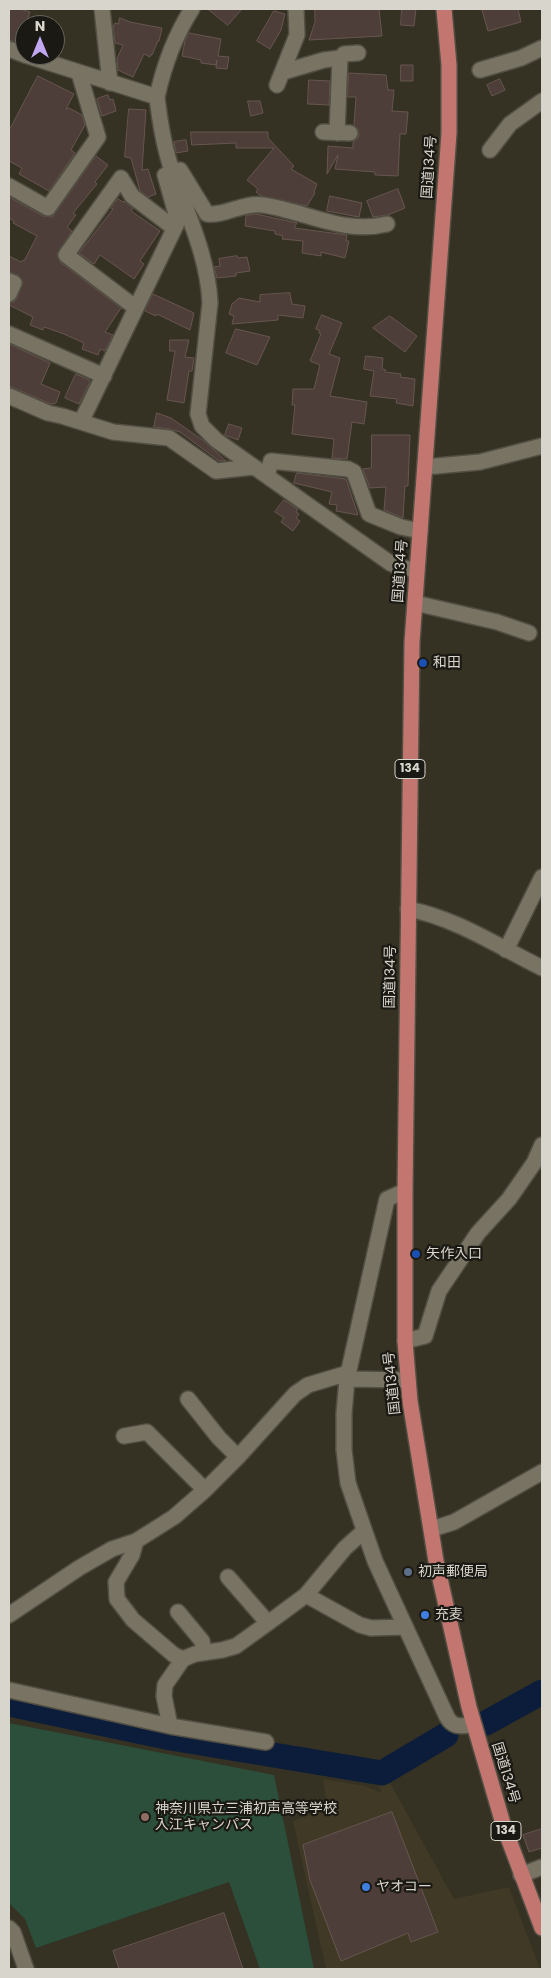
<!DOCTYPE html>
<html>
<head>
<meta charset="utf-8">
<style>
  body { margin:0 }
  #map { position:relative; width:551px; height:1978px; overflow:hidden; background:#353123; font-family:Poppins,sans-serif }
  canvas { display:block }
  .frame { position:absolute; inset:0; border:10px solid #d8d5cc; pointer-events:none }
  .north { position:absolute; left:15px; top:15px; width:50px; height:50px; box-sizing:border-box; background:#1b1913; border:1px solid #67645d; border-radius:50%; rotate:0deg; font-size:14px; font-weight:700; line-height:20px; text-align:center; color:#d8d5cc }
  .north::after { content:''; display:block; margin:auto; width:18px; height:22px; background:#c2a7f2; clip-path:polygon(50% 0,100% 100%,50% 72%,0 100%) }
</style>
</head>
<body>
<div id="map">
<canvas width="551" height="1978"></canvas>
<div class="frame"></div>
<div class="north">N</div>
</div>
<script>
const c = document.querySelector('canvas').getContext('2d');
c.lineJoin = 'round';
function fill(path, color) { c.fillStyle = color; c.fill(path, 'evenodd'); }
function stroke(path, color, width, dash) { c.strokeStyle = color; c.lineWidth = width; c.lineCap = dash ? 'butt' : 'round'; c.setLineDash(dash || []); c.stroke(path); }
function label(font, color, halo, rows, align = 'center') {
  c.font = font + ' Poppins,"Noto Sans JP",sans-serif'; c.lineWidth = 4.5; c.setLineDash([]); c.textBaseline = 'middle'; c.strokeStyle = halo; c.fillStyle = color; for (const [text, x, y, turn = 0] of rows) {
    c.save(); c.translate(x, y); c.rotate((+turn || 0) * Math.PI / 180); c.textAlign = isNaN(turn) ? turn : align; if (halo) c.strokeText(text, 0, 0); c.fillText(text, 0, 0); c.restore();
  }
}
const built = new Path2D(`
  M 323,1779 L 365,1786 L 382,1793 L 378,1785 L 388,1779 L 454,1899 L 509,1887 L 540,1969 L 326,1969 L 293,1821 L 327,1808 Z`);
const green = new Path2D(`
  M 9,1723 L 274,1775 L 314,1969 L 260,1969 L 229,1882 L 36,1948 L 25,1919 L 9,1903 Z`);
const river = new Path2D(`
  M 9,1704 L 171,1738 L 382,1773 L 446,1735
  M 486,1723 L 542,1692`);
const building = new Path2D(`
  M 10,9 L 20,9 L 30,12 L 19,43 L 9,40 Z
  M 208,9 L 242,9 L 228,25 Z
  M 315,9 L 379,9 L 382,36 L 309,40 L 315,22 Z
  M 402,9 L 416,9 L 414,26 L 401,25 Z
  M 489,9 L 518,9 L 521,22 L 488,31 L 482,10 Z
  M 274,11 L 285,14 L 281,30 L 270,49 L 257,41 Z
  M 120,18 L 130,22 L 162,28 L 159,41 L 158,41 L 152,55 L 150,55 L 150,57 L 144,54 L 133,77 L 118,70 L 117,59 L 123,45 L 115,43 L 113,27 L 115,23 L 118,24 Z
  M 189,33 L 221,39 L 218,56 L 229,57 L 227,69 L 216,68 L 217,60 L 216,65 L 201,63 L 201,60 L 182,56 L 185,41 Z
  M 401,65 L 413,65 L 413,81 L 401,81 Z
  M 349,73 L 386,75 L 388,90 L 394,90 L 392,111 L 408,112 L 406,134 L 400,134 L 398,176 L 375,175 L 375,172 L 335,169 L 338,155 L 327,174 L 328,146 L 353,148 L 353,142 L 358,138 L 359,134 L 358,129 L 354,125 L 356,97 L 348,97 Z
  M 38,76 L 74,94 L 66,109 L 69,108 L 82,115 L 85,125 L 71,150 L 75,153 L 49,191 L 19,174 L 22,168 L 9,161 L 9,131 Z
  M 500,79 L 505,90 L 492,96 L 487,85 Z
  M 309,80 L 330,81 L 329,105 L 308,104 Z
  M 108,95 L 110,100 L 113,99 L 116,111 L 102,116 L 97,99 Z
  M 248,101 L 260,101 L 263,113 L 251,116 Z
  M 129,109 L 146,110 L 142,170 L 148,169 L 156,194 L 148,197 L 140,191 L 131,158 L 125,157 Z
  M 191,132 L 268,132 L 268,138 L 294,166 L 291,169 L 317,184 L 314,192 L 315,193 L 307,206 L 261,196 L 256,192 L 258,189 L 247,180 L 274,148 L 236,148 L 236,143 L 192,145 Z
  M 186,140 L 188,151 L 176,153 L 174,142 Z
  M 96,156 L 108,165 L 95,182 L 97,184 L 73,213 L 76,215 L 67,227 L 72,231 L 57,254 L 60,262 L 121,308 L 105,332 L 113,335 L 105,351 L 100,349 L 98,355 L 82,349 L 84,343 L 64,334 L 44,327 L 43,330 L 30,325 L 33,317 L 9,305 L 9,303 L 14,302 L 17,298 L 23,282 L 18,275 L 9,272 L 9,256 L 21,262 L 23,260 L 24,261 L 37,236 L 13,223 L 14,221 L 9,218 L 9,197 L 43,216 L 52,217 Z
  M 398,189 L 405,208 L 388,215 L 373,217 L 367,201 Z
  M 330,196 L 362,203 L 359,217 L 327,211 Z
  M 118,199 L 123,202 L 124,201 L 133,208 L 131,211 L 160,231 L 140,261 L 144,264 L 134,279 L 100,255 L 94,264 L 79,253 L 113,209 L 111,208 Z
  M 256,214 L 297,223 L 294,228 L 347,235 L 346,241 L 349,241 L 345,258 L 321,252 L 321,256 L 302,253 L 303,241 L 282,239 L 283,236 L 275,234 L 275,231 L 245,226 L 246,216 Z
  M 237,256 L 238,258 L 247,257 L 250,271 L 236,273 L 236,276 L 217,278 L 214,267 L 220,266 L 219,259 Z
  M 290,293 L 292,304 L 305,306 L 303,318 L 278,315 L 278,320 L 232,324 L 234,316 L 229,314 L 232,304 L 239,298 L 260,302 L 260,295 Z
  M 153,294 L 194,313 L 190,330 L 157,314 L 156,316 L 145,311 Z
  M 322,315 L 342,323 L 329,354 L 340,358 L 330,396 L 367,402 L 364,424 L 352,422 L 347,459 L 332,458 L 334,439 L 292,434 L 295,405 L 292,405 L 293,389 L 314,389 L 320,365 L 310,361 L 321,334 L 319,333 L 320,331 L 316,329 Z
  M 390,316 L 417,336 L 405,352 L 373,328 Z
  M 236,329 L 270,337 L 257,365 L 226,353 Z
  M 170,340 L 189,340 L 185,357 L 194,358 L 192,371 L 189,371 L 184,403 L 167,400 L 175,351 L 170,351 Z
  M 9,344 L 50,363 L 41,384 L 60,392 L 56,403 L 51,404 L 9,386 Z
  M 366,356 L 383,358 L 382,369 L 386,370 L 385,372 L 401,374 L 400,377 L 415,379 L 413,406 L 396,403 L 397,399 L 370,396 L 374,371 L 364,369 Z
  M 76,374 L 89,380 L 90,382 L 79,404 L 65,398 Z
  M 157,413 L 171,418 L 181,425 L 204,441 L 226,461 L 219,461 L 180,432 L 170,429 L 154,427 Z
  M 229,424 L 242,428 L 238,440 L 225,435 Z
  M 372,435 L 410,435 L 408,486 L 405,486 L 403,518 L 384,510 L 386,487 L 370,488 L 363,469 L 371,468 Z
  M 297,473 L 346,479 L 358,515 L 336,511 L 337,505 L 329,504 L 332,492 L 294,483 Z
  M 284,500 L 298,509 L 296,512 L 299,514 L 296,518 L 300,521 L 293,531 L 281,522 L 284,518 L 275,512 Z
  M 392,1812 L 438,1932 L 411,1942 L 408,1933 L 341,1961 L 310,1880 L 303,1845 Z
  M 542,1829 L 542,1848 L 529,1852 L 523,1835 Z
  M 224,1913 L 243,1969 L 119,1969 L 113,1951 Z`);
const minor = new Path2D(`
  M 102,9 L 110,83
  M 9,49 L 25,55
  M 25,55 L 157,97 C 164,65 174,37 192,9
  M 480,70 L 521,58 L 542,48
  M 283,72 L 324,60 L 340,58 L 344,54 L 358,53
  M 277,85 L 297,35 L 296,9
  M 157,97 C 160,123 164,149 173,173 C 188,216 208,257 210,303 L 198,414 L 202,426 L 216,440 L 390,563 L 402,568 L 416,570
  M 323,132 L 350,133
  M 337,133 L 340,58
  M 490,150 L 510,124 L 542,101
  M 9,186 L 48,208 L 98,137 L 79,73
  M 9,281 L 14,283 L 9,294
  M 136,308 L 66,255 L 121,178 L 132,196 L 174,228
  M 9,334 L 104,376
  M 9,396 L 48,413 L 62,416 L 113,432 L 169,438 L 216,471 L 254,467
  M 81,422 L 178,221 L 165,175 L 180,170 L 207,214 C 226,216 243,202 263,205 C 305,211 344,235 387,224
  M 425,467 L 480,462 L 542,446
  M 267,476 L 271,461 L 348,469 L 354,472 L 369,514 L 401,527 L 420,531
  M 415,603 L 497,622 L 529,633
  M 408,909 C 456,918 499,947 542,968
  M 506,950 L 542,877
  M 405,1191 L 387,1199 L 347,1379 L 344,1413 L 344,1450 L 348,1483 L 375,1561 L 447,1717 C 453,1728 461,1726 473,1725
  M 405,1341 L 425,1336 L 439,1291 L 478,1233 L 509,1199 L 534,1163 L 542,1145
  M 347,1379 L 408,1380
  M 188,1399 L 219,1438 L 238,1457
  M 124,1436 L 147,1432 L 205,1490
  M 432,1529 L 454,1522 L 542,1472
  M 136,1541 L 132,1555 L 116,1582 L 117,1599 L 133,1620 L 174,1655 L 183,1659
  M 228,1577 L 268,1623
  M 306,1595 L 360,1625 L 371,1628 L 405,1627
  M 178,1612 L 202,1641 L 204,1652
  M 9,1615 L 79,1568 L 112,1549 L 136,1541 L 174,1517 L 205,1490 L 238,1457 L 295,1394 L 308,1385 L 348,1373
  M 9,1690 L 170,1726 L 266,1742
  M 170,1726 L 164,1696 L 165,1685 L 183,1659 L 195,1654 L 222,1650 L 236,1646 L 268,1623 L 306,1595 L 345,1548 L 364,1531
  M 521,1875 L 542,1867
  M 9,1928 L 13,1932 L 26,1969`);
const highway = new Path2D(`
  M 444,9 L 449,65 L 449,133 L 412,642 L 405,1191 L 405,1341 L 410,1401 L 436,1561 L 469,1707 L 504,1827 L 542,1928`);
const markers = [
  [423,663,5,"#1a4fb4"],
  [416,1254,5,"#1a4fb4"],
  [408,1572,5,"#5c6f8a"],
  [425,1615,5,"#3f7fe0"],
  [145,1817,5,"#8d6e63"],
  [366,1887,5,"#3f7fe0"]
];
const shields = [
  [410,769,30],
  [506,1831,30]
];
const shieldNames = [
  ["134",410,769],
  ["134",506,1831]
];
const streetNames = [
  ["国道134号",430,167,-86],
  ["国道134号",401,571,-86],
  ["国道134号",391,977,-89],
  ["国道134号",393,1383,-96],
  ["国道134号",505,1773,73]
];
const poiNames = [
  ["和田",433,663],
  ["矢作入口",426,1254],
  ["初声郵便局",418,1572],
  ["充麦",435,1615],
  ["神奈川県立三浦初声高等学校",155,1809],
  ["入江キャンパス",155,1825],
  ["ヤオコー",376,1887]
];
fill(built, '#403925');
fill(green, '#2b4f3a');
stroke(river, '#0b1d3b', 25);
fill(building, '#4e3e39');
stroke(building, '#675650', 1);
stroke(minor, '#514e42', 18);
stroke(highway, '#514e42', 18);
stroke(minor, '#797364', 15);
stroke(highway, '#c37570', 15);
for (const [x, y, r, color] of markers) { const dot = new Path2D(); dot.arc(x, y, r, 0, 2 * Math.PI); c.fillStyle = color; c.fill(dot); stroke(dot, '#1b1913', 2); }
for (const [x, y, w] of shields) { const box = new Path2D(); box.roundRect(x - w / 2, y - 9.5, w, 19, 4); c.fillStyle = '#1b1913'; c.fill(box); stroke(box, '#d8d5cc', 1); }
label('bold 12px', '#d8d5cc', null, shieldNames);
label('14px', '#d8d5cc', '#1b1913', streetNames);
label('14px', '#d8d5cc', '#1b1913', poiNames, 'left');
</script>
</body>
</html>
